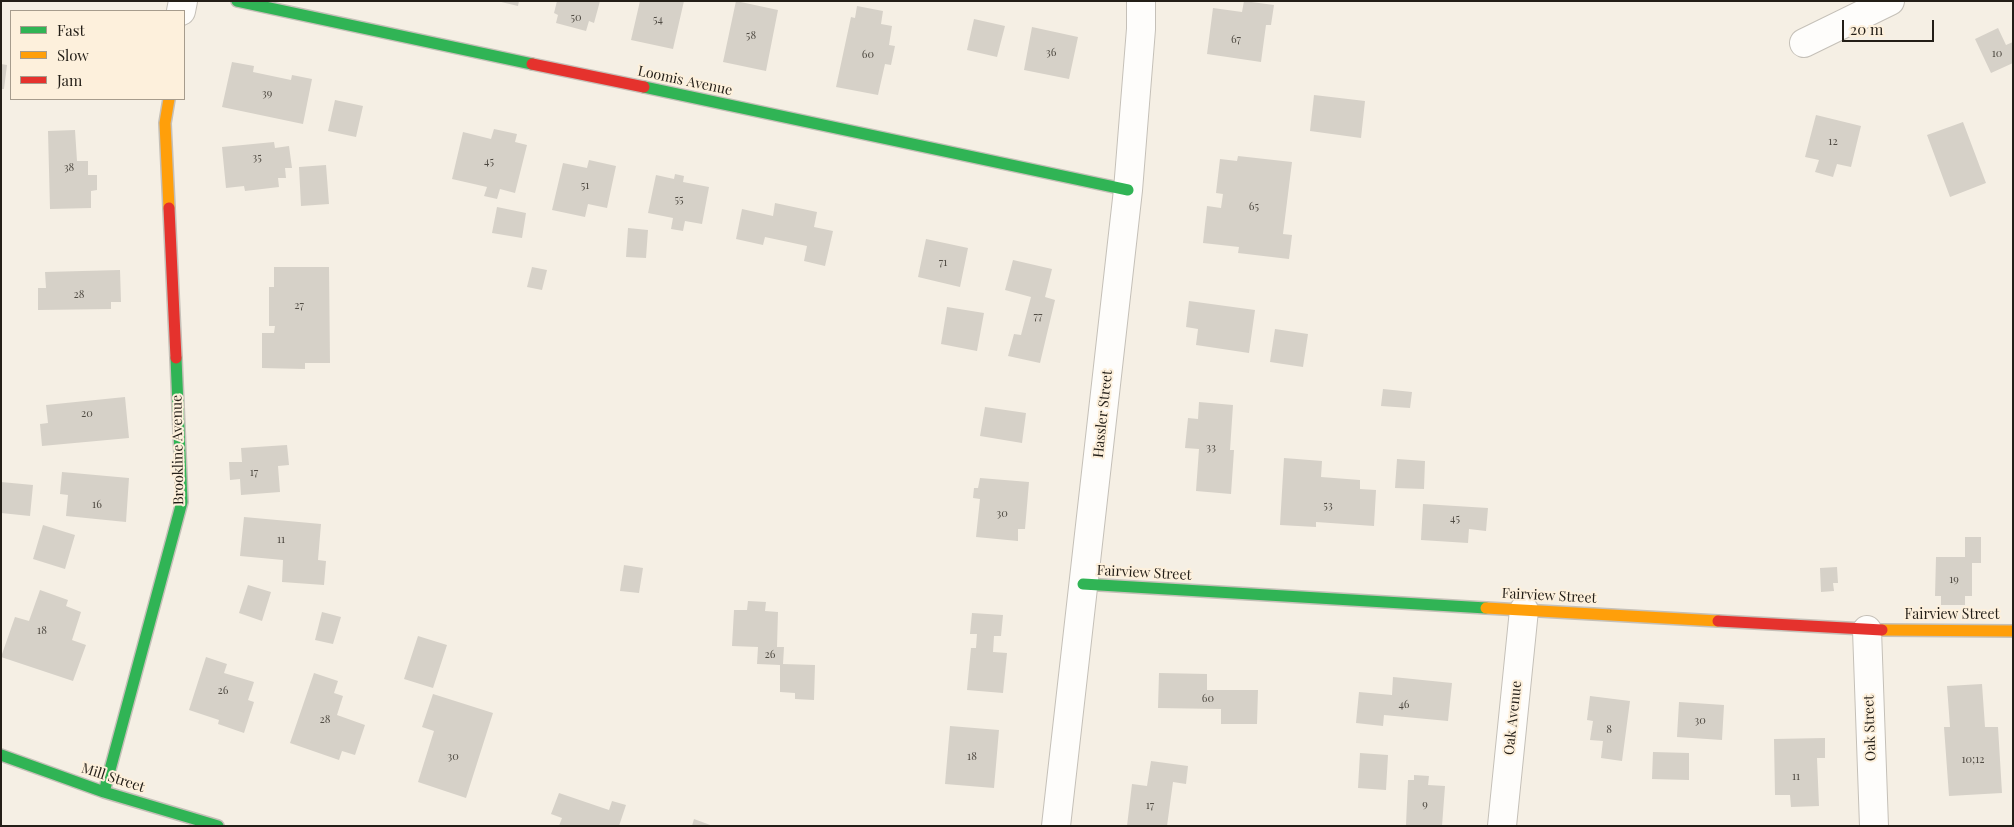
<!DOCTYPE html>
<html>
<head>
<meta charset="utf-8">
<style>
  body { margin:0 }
  #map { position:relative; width:2014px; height:827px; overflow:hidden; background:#f5efe4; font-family:"Playfair Display",serif }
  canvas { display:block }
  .frame { position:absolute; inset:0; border:2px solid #231e17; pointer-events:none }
  .legend { position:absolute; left:10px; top:10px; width:175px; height:90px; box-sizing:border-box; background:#fdf0dc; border:1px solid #a69c8d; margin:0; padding:6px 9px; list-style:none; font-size:15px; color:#231e17 }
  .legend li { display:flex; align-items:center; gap:10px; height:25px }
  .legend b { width:25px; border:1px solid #a69c8d }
  .scale { position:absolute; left:1842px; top:20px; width:92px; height:22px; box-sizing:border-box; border:2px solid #231e17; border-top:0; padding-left:6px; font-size:15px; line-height:18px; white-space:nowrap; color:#231e17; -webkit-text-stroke:4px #fdf0dc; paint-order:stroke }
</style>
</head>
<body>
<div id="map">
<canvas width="2014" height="827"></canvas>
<div class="frame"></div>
<ul class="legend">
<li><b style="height:6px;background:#30b455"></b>Fast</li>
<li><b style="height:6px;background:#ff9f0a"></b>Slow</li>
<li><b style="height:6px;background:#e5322d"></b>Jam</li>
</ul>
<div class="scale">20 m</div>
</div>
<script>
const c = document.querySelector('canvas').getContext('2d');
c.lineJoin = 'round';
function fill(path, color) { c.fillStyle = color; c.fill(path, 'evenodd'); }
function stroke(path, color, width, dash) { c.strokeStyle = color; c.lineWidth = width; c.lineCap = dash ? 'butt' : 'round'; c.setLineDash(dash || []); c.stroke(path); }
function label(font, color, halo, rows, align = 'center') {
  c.font = font + ' "Playfair Display",serif'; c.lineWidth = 4; c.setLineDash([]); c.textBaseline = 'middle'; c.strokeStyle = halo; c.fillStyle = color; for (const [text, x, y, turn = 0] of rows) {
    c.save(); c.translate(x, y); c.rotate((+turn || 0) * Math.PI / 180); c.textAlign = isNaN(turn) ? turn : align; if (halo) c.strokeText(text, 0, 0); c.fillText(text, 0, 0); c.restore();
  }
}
const building = new Path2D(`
  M 497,1 L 519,1 L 518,6 Z
  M 557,1 L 600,1 L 594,23 L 589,21 L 586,31 L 556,23 L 558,15 L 554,13 Z
  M 640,1 L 684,1 L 673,49 L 631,40 Z
  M 736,1 L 778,10 L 766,71 L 723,62 Z
  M 1244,1 L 1274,5 L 1271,25 L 1266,25 L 1261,62 L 1207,54 L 1213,8 L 1242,12 Z
  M 857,6 L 883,11 L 881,24 L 892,26 L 889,45 L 895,46 L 891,65 L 885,64 L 878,95 L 836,87 L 851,17 L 855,18 Z
  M 974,19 L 1005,26 L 997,57 L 967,50 Z
  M 1032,27 L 1078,37 L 1069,79 L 1024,70 Z
  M 1998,28 L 2006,45 L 2013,42 L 2013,63 L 1991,73 L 1975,39 Z
  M 232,62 L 254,66 L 253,72 L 291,80 L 292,75 L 312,79 L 303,124 L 222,107 Z
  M 1,64 L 7,65 L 4,89 L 1,89 Z
  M 1314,95 L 1365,101 L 1361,138 L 1310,131 Z
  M 335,100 L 363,106 L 356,137 L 328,131 Z
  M 1816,115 L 1861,126 L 1851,167 L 1837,164 L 1833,177 L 1815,172 L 1819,160 L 1805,157 Z
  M 1963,122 L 1986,183 L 1950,197 L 1927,135 Z
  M 494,129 L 517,134 L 515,142 L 527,145 L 515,193 L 500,189 L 497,199 L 484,196 L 487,187 L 452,179 L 463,132 L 491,139 Z
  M 75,130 L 77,161 L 88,161 L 88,175 L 97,175 L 97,190 L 91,191 L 91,208 L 50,209 L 48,131 Z
  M 274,142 L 275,148 L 289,146 L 292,168 L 285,168 L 286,178 L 278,178 L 279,187 L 245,191 L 244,186 L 226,188 L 222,147 Z
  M 1238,156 L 1292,162 L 1283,234 L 1292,235 L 1289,259 L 1238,253 L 1239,247 L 1203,243 L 1207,206 L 1221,208 L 1223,194 L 1216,193 L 1220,159 L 1237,161 Z
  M 589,160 L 616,166 L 607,208 L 588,204 L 585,217 L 552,210 L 563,163 L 587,168 Z
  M 326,165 L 329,204 L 301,206 L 299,167 Z
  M 675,174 L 684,176 L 683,182 L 709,187 L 702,224 L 685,221 L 683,231 L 671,229 L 673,218 L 648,213 L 656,175 L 674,179 Z
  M 775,203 L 817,212 L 814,227 L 833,231 L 825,266 L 804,261 L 807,246 L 765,237 L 763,245 L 736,239 L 742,209 L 773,216 Z
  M 497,207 L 526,213 L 522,238 L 492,233 Z
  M 628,228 L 648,230 L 646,258 L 626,257 Z
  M 926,239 L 968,248 L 960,287 L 918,277 Z
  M 1013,260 L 1052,269 L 1045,297 L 1055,300 L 1040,363 L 1008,356 L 1014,334 L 1021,335 L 1031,297 L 1005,290 Z
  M 274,267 L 329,267 L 330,363 L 305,363 L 305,369 L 262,368 L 262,333 L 274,333 L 275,326 L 269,326 L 269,287 L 274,287 Z
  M 532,267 L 547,270 L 542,290 L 527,287 Z
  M 120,270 L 121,302 L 111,302 L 111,309 L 38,310 L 38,288 L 46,288 L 45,272 Z
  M 1189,301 L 1255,310 L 1249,353 L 1196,345 L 1198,329 L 1186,327 Z
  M 947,307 L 984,313 L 977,351 L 941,344 Z
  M 1275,329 L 1308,334 L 1303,367 L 1270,362 Z
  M 1383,389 L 1412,392 L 1410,408 L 1381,406 Z
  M 125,397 L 129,438 L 42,446 L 40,424 L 48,423 L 46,405 Z
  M 1199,402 L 1233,405 L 1230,450 L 1234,450 L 1231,494 L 1196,491 L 1199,449 L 1185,448 L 1188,418 L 1198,419 Z
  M 985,407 L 1026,413 L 1022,443 L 980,436 Z
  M 287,445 L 289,465 L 278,466 L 280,492 L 241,495 L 240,479 L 230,480 L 229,462 L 242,462 L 241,448 Z
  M 1284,458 L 1322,461 L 1321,477 L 1360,480 L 1360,489 L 1376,490 L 1374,526 L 1316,522 L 1316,527 L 1280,525 Z
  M 1397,459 L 1425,461 L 1424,489 L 1395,488 Z
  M 62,472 L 129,478 L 126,522 L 66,516 L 68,495 L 60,494 Z
  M 980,478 L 1029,482 L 1025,529 L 1018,529 L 1018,541 L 976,537 L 980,499 L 973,498 L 974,488 L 978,488 Z
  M 1,482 L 33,485 L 30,516 L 1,513 Z
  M 1423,504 L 1488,508 L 1486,531 L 1469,529 L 1468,543 L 1421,540 Z
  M 244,517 L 321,524 L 318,560 L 326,561 L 324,585 L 282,582 L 283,560 L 240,556 Z
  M 43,525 L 75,535 L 65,569 L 33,559 Z
  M 1965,537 L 1981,537 L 1981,563 L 1972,563 L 1972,596 L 1965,596 L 1965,605 L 1941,605 L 1941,596 L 1935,596 L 1936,557 L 1965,557 Z
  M 624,565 L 643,568 L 639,593 L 620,591 Z
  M 1837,567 L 1838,583 L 1833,583 L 1834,591 L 1821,592 L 1820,568 Z
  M 248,585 L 271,592 L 262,621 L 239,613 Z
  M 40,590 L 68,600 L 66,606 L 81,612 L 72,640 L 86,645 L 73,681 L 1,657 L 15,617 L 29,621 Z
  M 748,601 L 766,602 L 765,611 L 778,612 L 777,647 L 784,647 L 783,664 L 815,665 L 814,700 L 795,699 L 795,693 L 780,692 L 780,665 L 757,664 L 758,647 L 732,646 L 734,610 L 747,610 Z
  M 322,612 L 341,617 L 333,644 L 315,640 Z
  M 972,613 L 1003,615 L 1001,636 L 994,636 L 993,652 L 1007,653 L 1003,693 L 967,690 L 971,648 L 976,648 L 977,634 L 970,634 Z
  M 418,636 L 447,645 L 433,688 L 404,679 Z
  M 206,657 L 227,664 L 224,673 L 254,682 L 248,700 L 254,702 L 244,733 L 218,724 L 219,720 L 189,710 Z
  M 314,673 L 338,681 L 334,693 L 343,696 L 337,715 L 365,725 L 355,755 L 342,751 L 339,760 L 290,743 Z
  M 1159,673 L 1207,674 L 1207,690 L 1258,690 L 1257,724 L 1221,724 L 1221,709 L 1158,708 Z
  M 1393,677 L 1452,683 L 1448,721 L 1384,715 L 1383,726 L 1356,723 L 1359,692 L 1392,695 Z
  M 1982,684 L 1985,727 L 1998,727 L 2002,793 L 1949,796 L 1944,727 L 1950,727 L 1947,686 Z
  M 433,694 L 493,713 L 466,798 L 418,782 L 434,731 L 422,727 Z
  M 1590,696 L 1630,701 L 1622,761 L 1601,758 L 1603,741 L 1590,740 L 1593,721 L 1587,720 Z
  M 1679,702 L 1724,705 L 1722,740 L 1677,737 Z
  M 950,726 L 999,730 L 994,788 L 945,784 Z
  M 1825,738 L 1825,758 L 1817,758 L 1819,806 L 1791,807 L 1790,795 L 1775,795 L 1774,739 Z
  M 1653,752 L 1689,753 L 1689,780 L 1652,779 Z
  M 1360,753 L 1388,755 L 1386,790 L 1358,788 Z
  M 1151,761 L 1188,766 L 1186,784 L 1173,782 L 1167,826 L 1127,826 L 1132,784 L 1147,786 Z
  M 1414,775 L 1429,776 L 1428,785 L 1445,786 L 1442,826 L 1406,825 L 1408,780 L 1414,780 Z
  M 559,793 L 609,810 L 612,801 L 626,805 L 619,826 L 559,826 L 562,818 L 551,814 Z
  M 694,819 L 713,826 L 692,826 Z`);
const street = new Path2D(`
  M 181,11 L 183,1
  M 1804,43 L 1890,1
  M 1867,630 L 1874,826
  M 1056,826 L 1128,190 L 1141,29 L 1141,1
  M 1502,826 L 1524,610`);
const fast = new Path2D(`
  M 237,1 L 532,64
  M 644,87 L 1128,190
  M 1083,584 L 1486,608
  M 1,755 L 104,792 L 218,826
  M 104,792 L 182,502 L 176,358`);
const slow = new Path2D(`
  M 169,208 L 165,123 L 169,99
  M 1486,608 L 1718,621
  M 1882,630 L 2013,631`);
const jam = new Path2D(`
  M 532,64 L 644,87
  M 169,208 L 176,358
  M 1718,621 L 1882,630`);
const numberNames = [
  ["50",576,18],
  ["54",658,20],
  ["58",751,36],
  ["67",1236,40],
  ["36",1051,53],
  ["10",1997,54],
  ["60",868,55],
  ["39",267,94],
  ["12",1833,142],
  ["35",257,158],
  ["45",489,162],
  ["38",69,168],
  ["51",585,186],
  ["55",679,200],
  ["65",1254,207],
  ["71",943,263],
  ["28",79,295],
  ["27",299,306],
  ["77",1038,317],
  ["20",87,414],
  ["33",1211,448],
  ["17",254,473],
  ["16",97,505],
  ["53",1328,506],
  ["30",1002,514],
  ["45",1455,519],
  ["11",281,540],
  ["19",1954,580],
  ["18",42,631],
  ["26",770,655],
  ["26",223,691],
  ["60",1208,699],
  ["46",1404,705],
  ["28",325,720],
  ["30",1700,721],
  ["8",1609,730],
  ["30",453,757],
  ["18",972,757],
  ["10;12",1973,760],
  ["11",1796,777],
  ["9",1425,805],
  ["17",1150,806]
];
const streetNames = [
  ["Loomis Avenue",685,81,12],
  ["Hassler Street",1103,414,-84],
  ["Brookline Avenue",178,450,-91],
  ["Fairview Street",1144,573,3],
  ["Fairview Street",1549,596,3],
  ["Fairview Street",1952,615],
  ["Oak Avenue",1513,718,-84],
  ["Oak Street",1870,728,-92],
  ["Mill Street",113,778,18]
];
fill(building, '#d6d1c8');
stroke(street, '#c5c0b8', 30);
stroke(fast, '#c5c0b8', 14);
stroke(slow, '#c5c0b8', 14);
stroke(jam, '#c5c0b8', 14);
stroke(street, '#fefdfb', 28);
stroke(fast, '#30b455', 11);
stroke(slow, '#ff9f0a', 11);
stroke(jam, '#e5322d', 11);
label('11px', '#504b43', null, numberNames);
label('14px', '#231e17', '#fdf0dc', streetNames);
</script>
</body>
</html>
